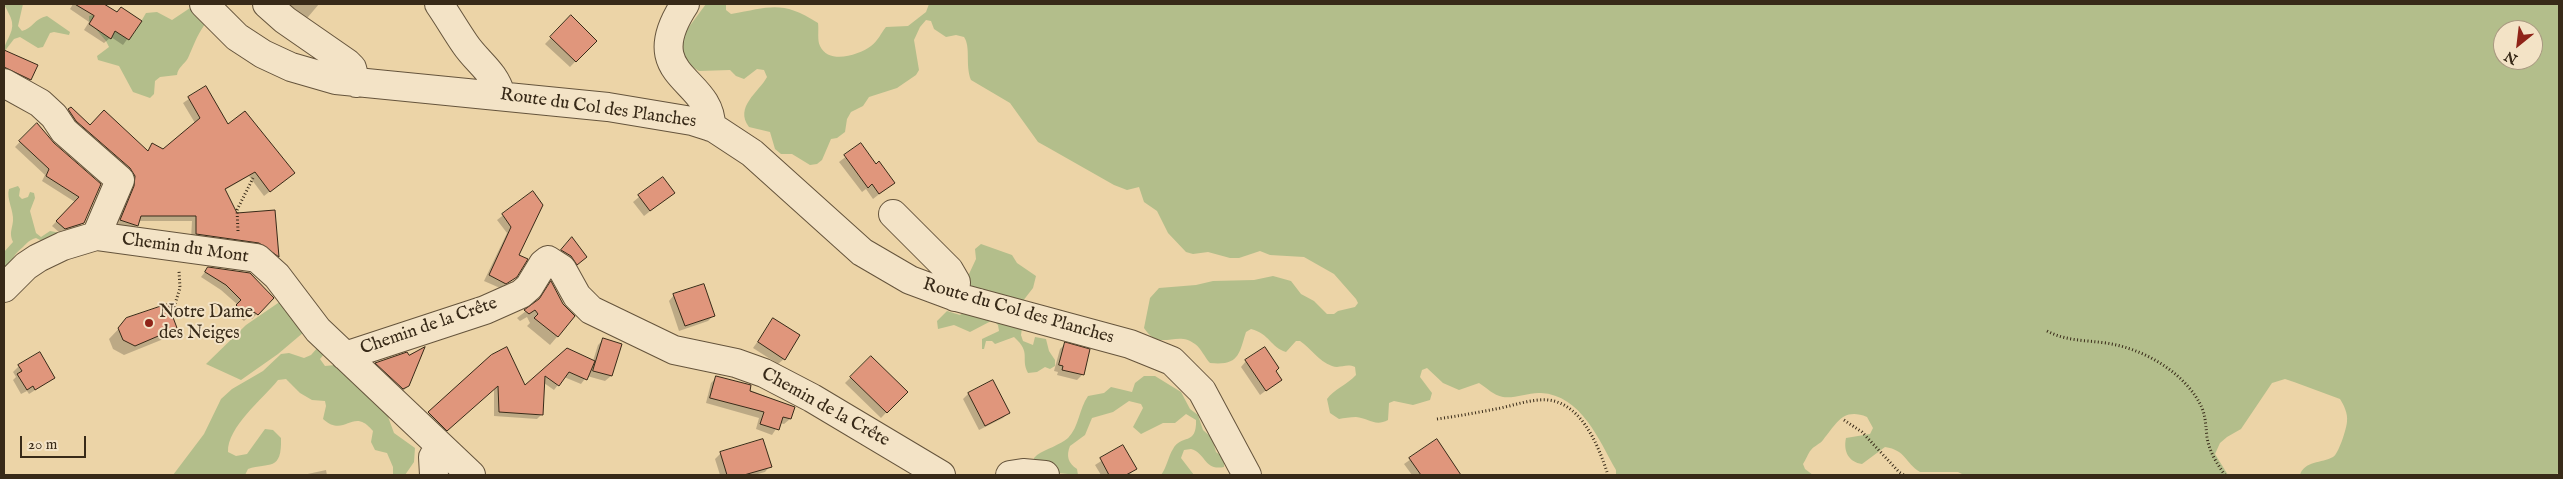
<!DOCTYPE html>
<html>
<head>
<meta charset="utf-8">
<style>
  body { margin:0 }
  #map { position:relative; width:2563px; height:479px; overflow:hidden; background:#ecd4a7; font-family:"IM FELL English",serif }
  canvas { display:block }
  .frame { position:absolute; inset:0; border:5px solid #382a18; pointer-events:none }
  .north { position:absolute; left:2493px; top:20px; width:50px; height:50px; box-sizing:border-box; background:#f3e3c6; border:1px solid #a89980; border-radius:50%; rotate:209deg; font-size:14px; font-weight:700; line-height:20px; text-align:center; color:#382a18 }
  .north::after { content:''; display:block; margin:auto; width:18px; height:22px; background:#8f2418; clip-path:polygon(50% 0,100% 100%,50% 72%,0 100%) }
  .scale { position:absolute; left:20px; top:436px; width:66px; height:22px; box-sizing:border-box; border:2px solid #382a18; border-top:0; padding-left:6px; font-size:15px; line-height:18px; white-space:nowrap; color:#382a18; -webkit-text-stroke:4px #f3e3c6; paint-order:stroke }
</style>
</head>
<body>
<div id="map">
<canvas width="2563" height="479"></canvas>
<div class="frame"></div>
<div class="north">N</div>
<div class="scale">20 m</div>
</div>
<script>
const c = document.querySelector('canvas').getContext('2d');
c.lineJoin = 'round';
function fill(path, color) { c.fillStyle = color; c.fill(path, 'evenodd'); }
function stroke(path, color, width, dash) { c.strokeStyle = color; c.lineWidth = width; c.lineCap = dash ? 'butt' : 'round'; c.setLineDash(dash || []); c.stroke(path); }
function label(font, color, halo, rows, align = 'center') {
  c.font = font + ' "IM FELL English",serif'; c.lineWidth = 4; c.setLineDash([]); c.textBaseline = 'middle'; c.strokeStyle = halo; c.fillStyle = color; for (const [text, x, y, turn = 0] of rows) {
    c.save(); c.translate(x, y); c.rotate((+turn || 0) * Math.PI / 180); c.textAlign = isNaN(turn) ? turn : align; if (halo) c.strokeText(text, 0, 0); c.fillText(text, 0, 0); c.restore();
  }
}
const green = new Path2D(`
  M 4,4 L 23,4 L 18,26 L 22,31 C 32,29 35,18 47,16 L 70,32 L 69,35 L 54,32 L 50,33 L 43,47 L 38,48 L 20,37 L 14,39 L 4,52 C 4,41 14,34 12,22 C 11,16 6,9 4,4 Z
  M 706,4 L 726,4 L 726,10 L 731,14 C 771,7 782,0 818,23 C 819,30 817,41 820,46 C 829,65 859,55 871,46 C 878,41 881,33 886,27 L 908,26 L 926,12 L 929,4 L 2559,4 L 2559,472 L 2556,475 L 2300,475 C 2304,461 2322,463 2333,457 C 2338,455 2347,428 2347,421 C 2348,414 2344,405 2340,399 L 2294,382 L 2285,379 L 2272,383 L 2241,429 L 2227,437 L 2220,443 L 2215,454 L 2228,475 L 1964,475 L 1958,472 L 1920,472 C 1905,463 1906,450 1885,447 L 1862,464 C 1849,462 1843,452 1846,438 L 1870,434 L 1873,428 L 1867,417 C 1842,407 1836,425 1823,440 C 1820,444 1814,446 1811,450 C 1808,453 1806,460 1803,464 L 1805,469 L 1813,475 L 1616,475 L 1616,470 C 1599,440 1581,395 1541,393 C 1529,392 1514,399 1503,397 C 1493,395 1487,388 1479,383 L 1459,390 L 1443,383 L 1427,368 L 1422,370 L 1420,377 L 1432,393 L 1430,400 L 1413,405 L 1394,401 L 1389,403 L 1388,420 C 1375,427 1368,418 1356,417 C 1350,417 1344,418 1339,419 L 1330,413 L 1327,399 C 1333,390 1348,384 1356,375 L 1355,367 C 1346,363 1340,369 1332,366 C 1318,361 1311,348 1300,341 L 1296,341 L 1286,352 C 1270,347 1270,334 1251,329 L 1246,332 C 1239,354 1239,366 1210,363 C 1205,358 1201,348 1195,344 C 1176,329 1160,353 1144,328 L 1150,298 L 1159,288 L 1196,285 L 1213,281 L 1254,280 L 1273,276 L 1291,281 L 1301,294 L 1314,301 L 1327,314 L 1334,314 L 1338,311 L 1355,307 L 1358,303 L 1356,299 L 1334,274 L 1304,257 L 1270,255 L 1260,251 L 1239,258 L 1230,258 L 1208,252 L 1193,254 L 1186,252 L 1168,233 L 1157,211 L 1144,202 L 1139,187 L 1127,190 L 1114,185 L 1047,147 L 1038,142 L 1010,103 L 971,80 C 965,65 971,47 964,37 L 956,35 L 946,37 L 934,29 L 931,21 L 926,20 L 920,27 L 914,40 L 919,70 L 916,75 L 897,88 L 869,97 L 863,106 L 851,112 L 847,119 L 845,132 L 837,138 L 831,139 L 822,160 L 817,164 L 810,165 L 792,154 L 781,154 L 775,149 L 770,132 L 749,127 C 734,107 759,92 767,77 L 764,70 L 757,69 L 744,79 L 736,76 L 730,70 L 699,71 L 684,62 L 680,39 ZM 2503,30 L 2533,30 L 2533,60 L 2503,60 Z
  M 190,8 L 195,8 L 205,24 C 196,37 194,45 188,58 C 184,65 178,67 177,75 L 160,77 L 155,81 L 154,94 L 150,98 L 133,92 L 119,66 L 98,60 L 97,56 L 109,47 L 106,41 L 89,21 L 89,16 L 93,15 L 127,36 L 133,35 L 146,13 L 157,12 L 172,20 Z
  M 18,186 L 20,189 L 19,196 L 22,199 L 28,197 L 30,192 L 34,193 L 35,198 L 30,211 L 36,233 L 41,237 L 50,231 L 61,233 L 46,243 L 36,238 C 29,240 27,243 23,247 C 6,261 16,264 4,280 L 4,252 L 13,242 C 9,233 12,230 13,221 C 14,211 6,198 9,189 Z
  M 981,244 L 1012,255 L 1017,263 L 1036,276 L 1033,288 L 1019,306 L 1022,328 L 1021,335 L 1023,341 L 1033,345 L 1035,337 L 1046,339 L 1049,351 L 1055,360 L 1055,366 L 1050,369 L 1045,367 L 1037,372 L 1028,373 C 1020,358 1032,353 1014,337 L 995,344 L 992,341 L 986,341 L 984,349 L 982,349 L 982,339 L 999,331 L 998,325 L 993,320 L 970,332 L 954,325 L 938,329 L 937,321 L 947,311 L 960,315 L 964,312 L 969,274 L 976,259 L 975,249 Z
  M 281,301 L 304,332 L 278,354 L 241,380 L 206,364 L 246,325 Z
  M 319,346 L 325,353 L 320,359 L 325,366 L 335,365 L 367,388 L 379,408 L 387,414 L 394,433 L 415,448 L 414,462 L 405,475 L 393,475 L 393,467 L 387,453 L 375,450 L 371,442 L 373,431 C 371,429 367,424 364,423 C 350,415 342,436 323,419 L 326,406 L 325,401 L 312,400 L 300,393 L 286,379 L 278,380 C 263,399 227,427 228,452 L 236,456 L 247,454 L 265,429 L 273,430 L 281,438 C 282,472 269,462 248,469 L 245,475 L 173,475 L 204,434 L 221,399 L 232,389 L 263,371 L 281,354 L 289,353 L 304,358 L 311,355 Z
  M 1144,376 L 1155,376 L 1181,392 L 1190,409 L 1198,415 L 1203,430 L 1212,438 L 1216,452 L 1224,458 L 1224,467 C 1204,471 1206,453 1191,449 L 1184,450 L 1181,458 L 1194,475 L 1161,475 C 1167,467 1168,457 1173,449 C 1181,434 1197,446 1196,420 L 1186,414 L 1175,423 L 1163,423 L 1141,434 L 1133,427 L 1143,408 L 1141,404 L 1129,401 L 1113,412 L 1092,418 L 1085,435 L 1070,446 C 1066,456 1068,463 1077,469 L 1078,475 L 1058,473 L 1056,475 L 1034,467 L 1034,458 L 1037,455 C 1046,449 1060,445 1068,438 C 1079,427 1079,409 1088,396 L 1104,393 L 1111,387 L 1132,392 L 1135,383 Z`);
const shadow = new Path2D(`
  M 73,4 L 101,4 L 116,13 L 140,21 L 123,45 L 111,37 L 104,43 L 84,30 L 89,22 L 70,9 Z
  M 291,4 L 319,4 L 303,23 L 286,10 Z
  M 571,17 L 595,41 L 570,67 L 545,44 Z
  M 5,60 L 30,79 L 25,85 L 4,75 Z
  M 205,88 L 228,126 L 293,173 L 264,196 L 249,176 L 225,190 L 236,214 L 274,212 L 277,256 L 273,261 L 191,239 L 192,221 L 139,221 L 132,231 L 116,225 L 130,192 L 64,116 L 71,108 L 90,126 L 147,152 L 153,145 L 163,150 L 195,123 L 183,103 Z
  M 37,124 L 53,144 L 100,185 L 83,222 L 78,228 L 60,233 L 52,226 L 75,202 L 42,181 L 45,175 L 15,147 Z
  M 861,145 L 887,188 L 873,199 L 866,189 L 862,192 L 839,162 Z
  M 662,178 L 673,193 L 644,216 L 633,202 Z
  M 533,192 L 512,280 L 500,288 L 484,281 L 507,233 L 497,220 Z
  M 570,241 L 583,260 L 574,266 L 560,253 Z
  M 208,268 L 272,298 L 252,319 L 249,316 L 244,321 L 232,311 L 238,305 L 221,290 L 201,277 Z
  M 551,283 L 562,305 L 574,317 L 550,345 L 527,326 L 530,323 L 527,317 L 520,321 L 517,318 L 535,304 Z
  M 674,295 L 714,315 L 708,321 L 679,331 L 669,301 Z
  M 127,320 L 176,328 L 166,338 L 124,355 L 113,349 L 109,339 Z
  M 773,320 L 784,359 L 778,364 L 753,348 Z
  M 604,339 L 621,344 L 611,376 L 605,381 L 587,376 L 581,384 L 564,377 L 554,390 L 544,383 L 542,414 L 537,419 L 494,416 L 494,389 L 442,435 L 424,418 L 492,356 L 525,387 L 567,349 L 593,361 L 598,345 Z
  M 1065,344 L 1082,375 L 1077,380 L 1057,375 L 1058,372 L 1054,371 L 1060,349 Z
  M 871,357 L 906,392 L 881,418 L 845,383 Z
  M 1246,361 L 1274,372 L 1280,380 L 1260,395 L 1241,367 Z
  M 376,364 L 408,386 L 402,392 L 371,369 Z
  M 19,366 L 54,378 L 29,394 L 27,391 L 21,394 L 13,380 L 16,377 L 13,372 Z
  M 717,377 L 793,407 L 790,419 L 784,424 L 780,423 L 772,435 L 756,429 L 759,418 L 706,403 L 711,383 Z
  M 992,381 L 1008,413 L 1003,418 L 979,430 L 963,399 L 968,394 Z
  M 1437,441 L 1459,475 L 1412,475 L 1404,464 Z
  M 1123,447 L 1135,469 L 1129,475 L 1101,475 L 1095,465 Z
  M 721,453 L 770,466 L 765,472 L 754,475 L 720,475 L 715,459 Z
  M 326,470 L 327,475 L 303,475 Z`);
const building = new Path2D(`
  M 75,4 L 104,4 L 117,12 L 121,7 L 142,21 L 129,40 L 115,31 L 111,39 L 89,24 L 94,16 Z
  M 571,15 L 597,41 L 576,62 L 550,37 Z
  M 4,50 L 38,65 L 31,80 L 4,67 Z
  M 206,86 L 228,124 L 245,111 L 295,173 L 270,192 L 255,172 L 225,189 L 237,213 L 275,210 L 279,257 L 259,243 L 196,234 L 196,216 L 141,216 L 138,226 L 120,220 L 134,186 L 135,176 L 130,168 L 76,121 L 68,109 L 71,107 L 90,125 L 104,110 L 148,151 L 152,143 L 163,149 L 200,118 L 188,97 Z
  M 37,123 L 54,143 L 101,184 L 84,223 L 65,229 L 56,221 L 79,197 L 46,176 L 49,169 L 19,141 Z
  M 861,143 L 876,164 L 879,161 L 895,183 L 879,194 L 872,184 L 868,188 L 844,155 Z
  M 663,177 L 675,193 L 650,211 L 638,195 Z
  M 533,191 L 543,205 L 519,255 L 528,259 L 517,277 L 506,284 L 489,275 L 511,227 L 502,214 Z
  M 572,237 L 587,257 L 577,265 L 571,256 L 561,250 Z
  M 208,267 L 250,273 L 274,298 L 258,315 L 254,312 L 249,317 L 236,305 L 241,300 L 226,285 L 205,272 Z
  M 551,281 L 563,304 L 575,316 L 558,337 L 534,318 L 538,314 L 535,310 L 529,314 L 524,310 L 539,299 Z
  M 704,284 L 715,316 L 685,326 L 673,294 Z
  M 168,304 L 177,328 L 135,346 L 123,340 L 118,328 L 126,318 Z
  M 773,318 L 800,335 L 785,360 L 758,342 Z
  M 603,338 L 622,344 L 612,376 L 593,371 Z
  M 1065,342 L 1090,349 L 1084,375 L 1062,370 L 1063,366 L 1059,365 Z
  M 425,347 L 409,386 L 403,389 L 375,363 L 407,352 L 409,355 Z
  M 507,347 L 525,385 L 567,348 L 595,361 L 587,380 L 569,372 L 559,386 L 545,376 L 543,415 L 499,412 L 498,386 L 447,431 L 428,412 L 491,355 Z
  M 1265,347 L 1279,368 L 1276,371 L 1282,380 L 1266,391 L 1245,360 Z
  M 40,352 L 55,378 L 35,390 L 33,386 L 27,390 L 17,374 L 22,371 L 18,365 Z
  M 871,356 L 908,392 L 887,413 L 850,377 Z
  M 716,376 L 751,385 L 750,391 L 795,407 L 791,419 L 783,417 L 779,430 L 760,424 L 764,412 L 710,398 Z
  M 993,380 L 1010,413 L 985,426 L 968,393 Z
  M 763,439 L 772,467 L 744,475 L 727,475 L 720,452 Z
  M 1437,439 L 1461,475 L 1421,475 L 1409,458 Z
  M 1123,445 L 1137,469 L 1126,475 L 1109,475 L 1100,458 Z`);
const path = new Path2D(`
  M 238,231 L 237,210 L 253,178
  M 174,307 L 180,288 L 179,271
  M 2047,331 C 2066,341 2084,340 2106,343 C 2140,348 2177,368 2196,397 C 2206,412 2205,420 2207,437 C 2209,451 2217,464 2225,475
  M 1437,419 C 1459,416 1480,412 1501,408 C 1514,405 1526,401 1539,400 C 1579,396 1598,444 1608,475
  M 1844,420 L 1862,432 L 1899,472 L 1904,475`);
const minor = new Path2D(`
  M 204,4 L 237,37 L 263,54 L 291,67 L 336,80 L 608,107 L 692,121 L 714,128 L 752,153 L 862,252 L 910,280 L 953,296 L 1130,344 L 1172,361 L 1202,391 L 1247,475
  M 267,4 L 285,20 L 347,63 L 352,68 L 356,83
  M 439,4 C 448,17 456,31 465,44 C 477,62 495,72 501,95
  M 685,4 C 636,78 712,77 711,127
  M 4,83 L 40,103 L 54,116 L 64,131 L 120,180 L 96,236
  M 893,214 L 949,270 L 956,282 L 955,297
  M 4,288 L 26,266 L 38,258 L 63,246 L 96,236 L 257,258 L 277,276 L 318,330 L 471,475
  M 345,356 L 485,310 L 521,294 L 529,287 L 543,264 L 548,260 L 562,269 L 577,296 L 591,310 L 674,350 L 736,363 L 764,373 L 812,398 L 941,475
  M 434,475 L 433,457 L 440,447
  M 1010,475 L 1023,473 L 1045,475`);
const markers = [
  [149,323,5,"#8f2418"]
];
const streetNames = [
  ["Route du Col des Planches",598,109,8],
  ["Chemin du Mont",185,249,8],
  ["Route du Col des Planches",1018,312,16],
  ["Chemin de la Crête",429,327,-19],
  ["Chemin de la Crête",825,408,29]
];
const poiNames = [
  ["Notre Dame",159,313],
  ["des Neiges",159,334]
];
fill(green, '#b3be8b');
fill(shadow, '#0003');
fill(building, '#e0967c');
stroke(building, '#382a18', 1);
stroke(minor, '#65543c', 30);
stroke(path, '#382a18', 3, [1, 2.5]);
stroke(minor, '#f3e3c6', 28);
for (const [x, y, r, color] of markers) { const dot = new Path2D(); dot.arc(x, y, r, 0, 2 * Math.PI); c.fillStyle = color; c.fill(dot); stroke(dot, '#f3e3c6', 2); }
label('18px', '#382a18', '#f3e3c6', streetNames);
label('18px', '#382a18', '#f3e3c6', poiNames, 'left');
</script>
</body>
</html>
